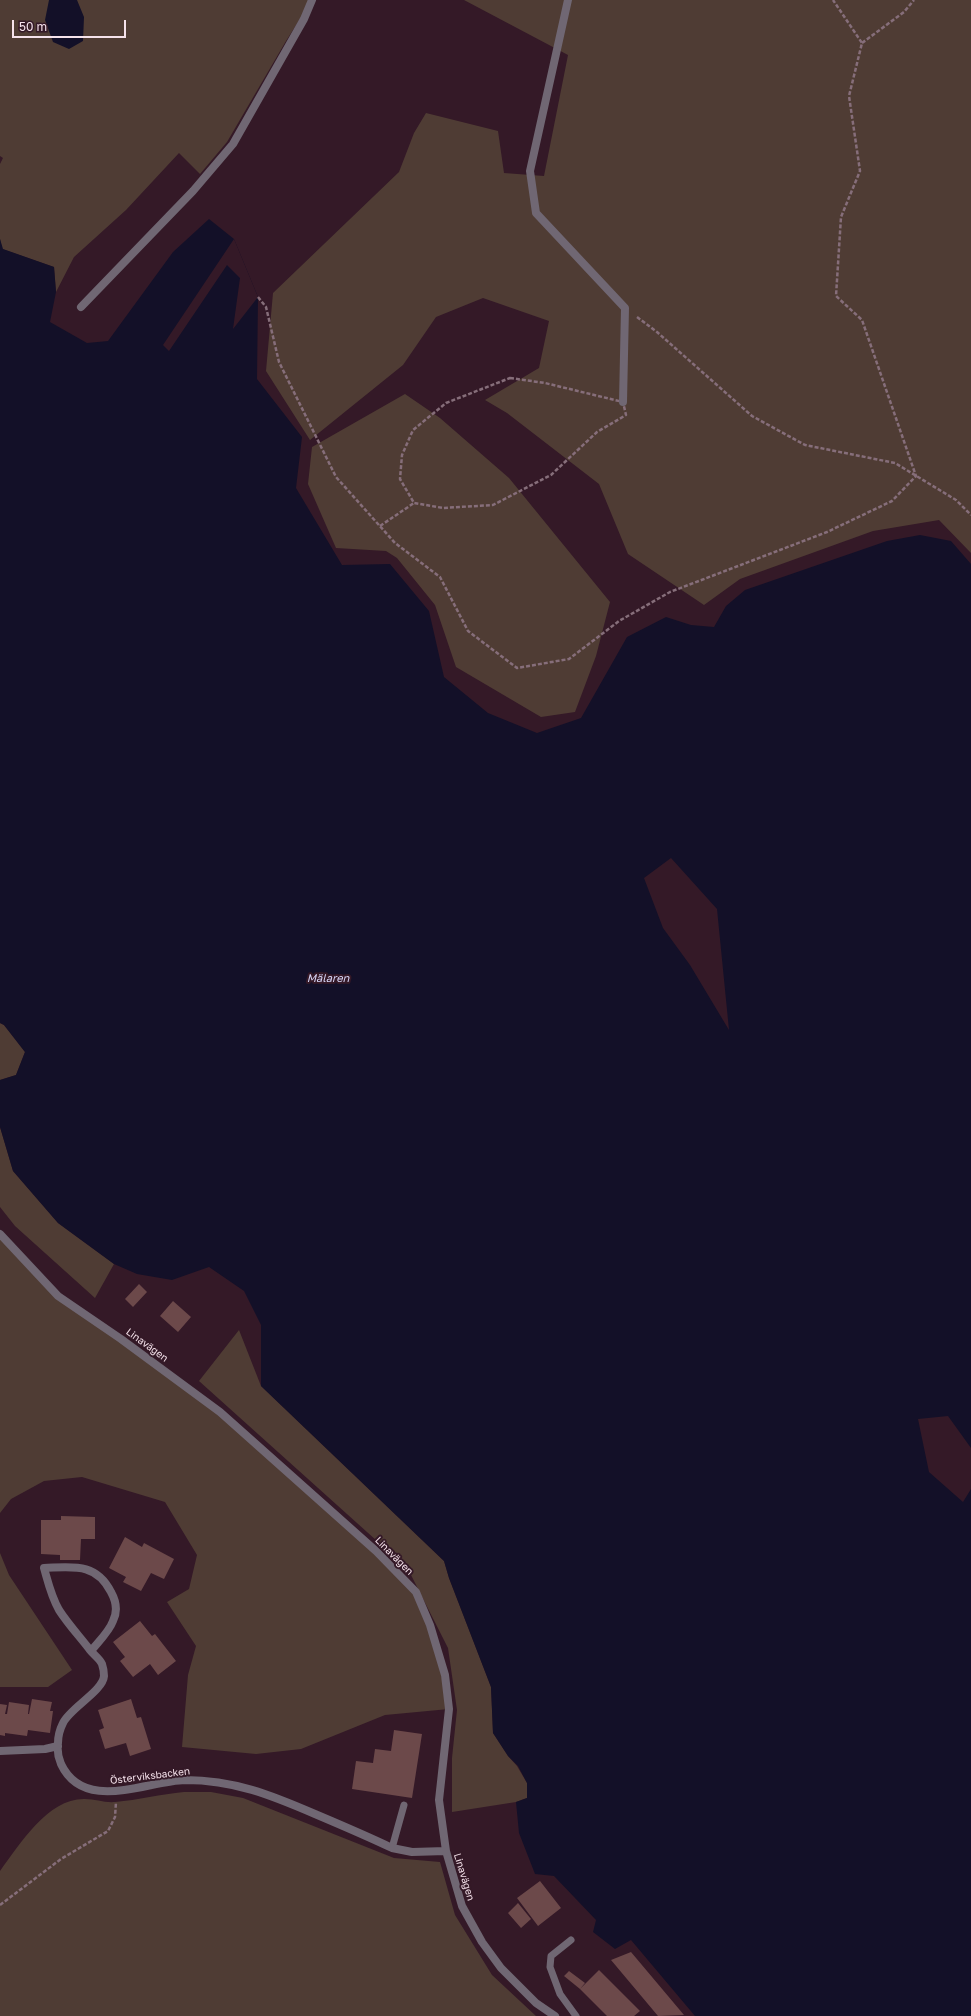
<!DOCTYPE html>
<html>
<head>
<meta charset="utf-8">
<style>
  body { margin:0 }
  #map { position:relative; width:971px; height:2016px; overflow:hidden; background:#341927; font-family:"Golos Text",sans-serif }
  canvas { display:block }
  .scale { position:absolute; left:12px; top:20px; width:114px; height:18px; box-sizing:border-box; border:2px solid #f5e2eb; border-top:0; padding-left:5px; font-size:12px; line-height:14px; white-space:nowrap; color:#f5e2eb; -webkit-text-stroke:3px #341927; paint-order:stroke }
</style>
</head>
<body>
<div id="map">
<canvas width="971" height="2016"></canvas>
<div class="scale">50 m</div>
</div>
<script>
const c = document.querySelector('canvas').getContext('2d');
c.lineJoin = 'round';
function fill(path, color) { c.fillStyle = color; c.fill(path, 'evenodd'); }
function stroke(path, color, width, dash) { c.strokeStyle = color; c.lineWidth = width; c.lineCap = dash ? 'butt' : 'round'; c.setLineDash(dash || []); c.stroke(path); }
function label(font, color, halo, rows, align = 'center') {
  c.font = font + ' "Golos Text",sans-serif'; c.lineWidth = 4; c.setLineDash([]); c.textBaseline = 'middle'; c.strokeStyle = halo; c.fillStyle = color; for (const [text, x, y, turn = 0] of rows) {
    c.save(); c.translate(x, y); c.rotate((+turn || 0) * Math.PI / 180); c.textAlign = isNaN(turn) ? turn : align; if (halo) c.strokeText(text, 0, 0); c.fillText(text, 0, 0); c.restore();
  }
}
const green = new Path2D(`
  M 0,0 L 312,0 L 286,41 L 227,142 L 200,174 L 179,153 L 126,210 L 74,257 L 56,292 L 54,267 L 2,249 L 0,239 L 0,164 L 3,158 L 0,156 Z
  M 464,0 L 971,0 L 971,553 L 939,520 L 873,531 L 740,579 L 704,605 L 628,554 L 599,484 L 507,413 L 485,400 L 539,368 L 549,321 L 483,298 L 436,317 L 403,365 L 310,440 L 266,371 L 273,293 L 399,172 L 414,133 L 426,113 L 498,131 L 504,173 L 544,176 L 568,55 Z
  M 405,394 L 440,418 L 509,478 L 610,602 L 596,656 L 575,712 L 541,717 L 456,667 L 435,605 L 397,558 L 386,551 L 336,548 L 308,484 L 312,447 Z
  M 0,1023 L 4,1025 L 25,1052 L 16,1075 L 0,1080 Z
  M 0,1127 L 13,1171 L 58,1223 L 114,1264 L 95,1298 L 15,1226 L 0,1207 Z
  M 0,1234 L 58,1296 L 220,1412 L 416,1592 L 430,1625 L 449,1709 L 385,1715 L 301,1749 L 256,1754 L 182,1747 L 188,1675 L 196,1646 L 167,1602 L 189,1589 L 197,1555 L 165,1502 L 82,1477 L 44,1481 L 11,1499 L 0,1513 Z
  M 239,1330 L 261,1386 L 444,1561 L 449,1578 L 491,1687 L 493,1733 L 508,1756 L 517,1766 L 527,1783 L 527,1798 L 516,1802 L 452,1812 L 452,1758 L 457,1710 L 448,1648 L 410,1573 L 377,1541 L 199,1381 Z
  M 0,1553 L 9,1575 L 72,1670 L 48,1687 L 0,1687 Z
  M 184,1792 L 211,1792 L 243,1798 L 394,1858 L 440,1862 L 455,1915 L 492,1975 L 536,2016 L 0,2016 L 0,1871 C 20,1844 48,1798 85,1799 C 95,1799 105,1803 115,1802 C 138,1800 161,1794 184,1792 Z`);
const water = new Path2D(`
  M 49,0 L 77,0 L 84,17 L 83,41 L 69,49 L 53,42 L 45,20 Z
  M 209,219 L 234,239 L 258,297 L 257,379 L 302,437 L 296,488 L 342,565 L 390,564 L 429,611 L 444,677 L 488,713 L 537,733 L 581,718 L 627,637 L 666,617 L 691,625 L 714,627 L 726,606 L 745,590 L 887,541 L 920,535 L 951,541 L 971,564 L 971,1448 L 948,1416 L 918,1419 L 929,1472 L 963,1502 L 971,1489 L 971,2016 L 695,2016 L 631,1940 L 615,1949 L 593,1932 L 596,1920 L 554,1876 L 535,1874 L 519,1833 L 516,1802 L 527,1798 L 527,1783 L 518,1766 L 508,1756 L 493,1733 L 491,1687 L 449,1578 L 444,1561 L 261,1386 L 261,1325 L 244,1291 L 209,1267 L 172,1280 L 137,1274 L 114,1264 L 58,1223 L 13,1171 L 0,1127 L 0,1080 L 16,1075 L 25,1052 L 4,1025 L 0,1023 L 0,239 L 3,249 L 54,267 L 56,292 L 50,322 L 87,343 L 108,341 L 173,252 ZM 671,858 L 717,909 L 729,1030 L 690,965 L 663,928 L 644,878 Z`);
const pier = new Path2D(`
  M 234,239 L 258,297 L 233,329 L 240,278 L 227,265 L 169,351 L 163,345 Z`);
const building = new Path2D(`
  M 139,1284 L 147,1292 L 133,1307 L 125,1299 Z
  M 173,1301 L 191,1317 L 178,1332 L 160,1316 Z
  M 61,1516 L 95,1517 L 95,1539 L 81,1539 L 80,1560 L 60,1560 L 60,1555 L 41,1554 L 41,1520 L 61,1520 Z
  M 125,1537 L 142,1547 L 144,1543 L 174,1559 L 164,1579 L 151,1573 L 141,1591 L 123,1582 L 126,1577 L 109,1568 Z
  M 140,1621 L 152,1636 L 155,1634 L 176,1661 L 158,1675 L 150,1664 L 133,1677 L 120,1661 L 125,1657 L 113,1642 Z
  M 32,1699 L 52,1702 L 50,1711 L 53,1711 L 50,1733 L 28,1730 L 27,1736 L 5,1733 L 5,1736 L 0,1735 L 0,1704 L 7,1705 L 5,1714 L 7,1714 L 9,1702 L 29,1705 L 28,1714 L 29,1714 Z
  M 131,1699 L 137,1718 L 141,1717 L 151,1749 L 130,1756 L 126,1743 L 105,1749 L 99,1730 L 104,1728 L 98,1710 Z
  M 394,1730 L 422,1734 L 412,1798 L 352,1789 L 356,1761 L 373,1763 L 375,1749 L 391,1751 Z
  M 540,1881 L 561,1908 L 538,1926 L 517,1898 Z
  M 518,1903 L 531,1919 L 521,1928 L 508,1913 Z
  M 631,1952 L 684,2015 L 658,2016 L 611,1960 Z
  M 599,1970 L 640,2011 L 634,2016 L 607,2016 L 580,1989 L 564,1976 L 569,1971 L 585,1983 L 580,1989 Z`);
const path = new Path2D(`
  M 862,43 L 904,12 L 914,0
  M 258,297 L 266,307 L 279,362 L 336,477 L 395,543 L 440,577 L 468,631 L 517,668 L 569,659 L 619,621 L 670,592 L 827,532 L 892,501 L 916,476 L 862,320 L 836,296 L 841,217 L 860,171 L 849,96 L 862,43 L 833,0
  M 637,317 L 657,332 L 752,416 L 805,445 L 895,463 L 956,500 L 971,515
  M 510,378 L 545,383 L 623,402 L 626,415 L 597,432 L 551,475 L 493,505 L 443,508 L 414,503 L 400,479 L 402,455 L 413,430 L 446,403 Z
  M 380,526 L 414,503
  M 0,1905 L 61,1859 L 108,1831 L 115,1817 L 116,1802`);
const lane = new Path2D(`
  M 392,1848 L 404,1805
  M 571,1940 L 551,1956 L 550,1967 L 560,1994 L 576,2016`);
const street = new Path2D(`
  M 568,0 L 530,171 L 536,213 L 625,308 L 623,402
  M 81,307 L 193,191 L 233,144 L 304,19 L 312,0
  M 0,1234 L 58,1296 L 121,1339 L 220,1412 L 376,1551 L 416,1592 L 430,1625 L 445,1675 L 449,1709 L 439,1800 L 446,1851 L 462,1906 L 482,1942 L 501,1968 L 536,2003 L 555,2016
  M 91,1651 C 98,1642 109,1632 113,1621 C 118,1611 116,1601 111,1592 C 96,1562 72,1567 44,1568 C 48,1582 51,1596 59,1610 C 68,1624 80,1637 90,1650 C 94,1655 100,1659 102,1664 C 103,1667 104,1673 104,1676 C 103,1691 70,1708 63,1723 C 60,1729 58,1736 58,1743 C 57,1750 58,1757 61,1764 C 84,1813 146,1781 185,1780 C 234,1780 271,1795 315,1814 C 341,1825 367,1836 392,1848 L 412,1852 L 446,1851
  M 0,1751 L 45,1749 L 58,1746`);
const streetNames = [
  ["Linavägen",147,1345,36],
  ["Linavägen",394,1556,45],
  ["Österviksbacken",150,1776,-7],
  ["Linavägen",464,1877,73]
];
const waterNames = [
  ["Mälaren",328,979]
];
fill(green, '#4f3c34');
fill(water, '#131028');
fill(pier, '#341927');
fill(building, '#6c494a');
stroke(path, '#866e7a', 2.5, [4, 2]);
stroke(lane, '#706773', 7);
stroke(street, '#706773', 8);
label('10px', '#f5e2eb', '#341927', streetNames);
label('italic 11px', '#d6d4f6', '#341927', waterNames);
</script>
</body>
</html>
